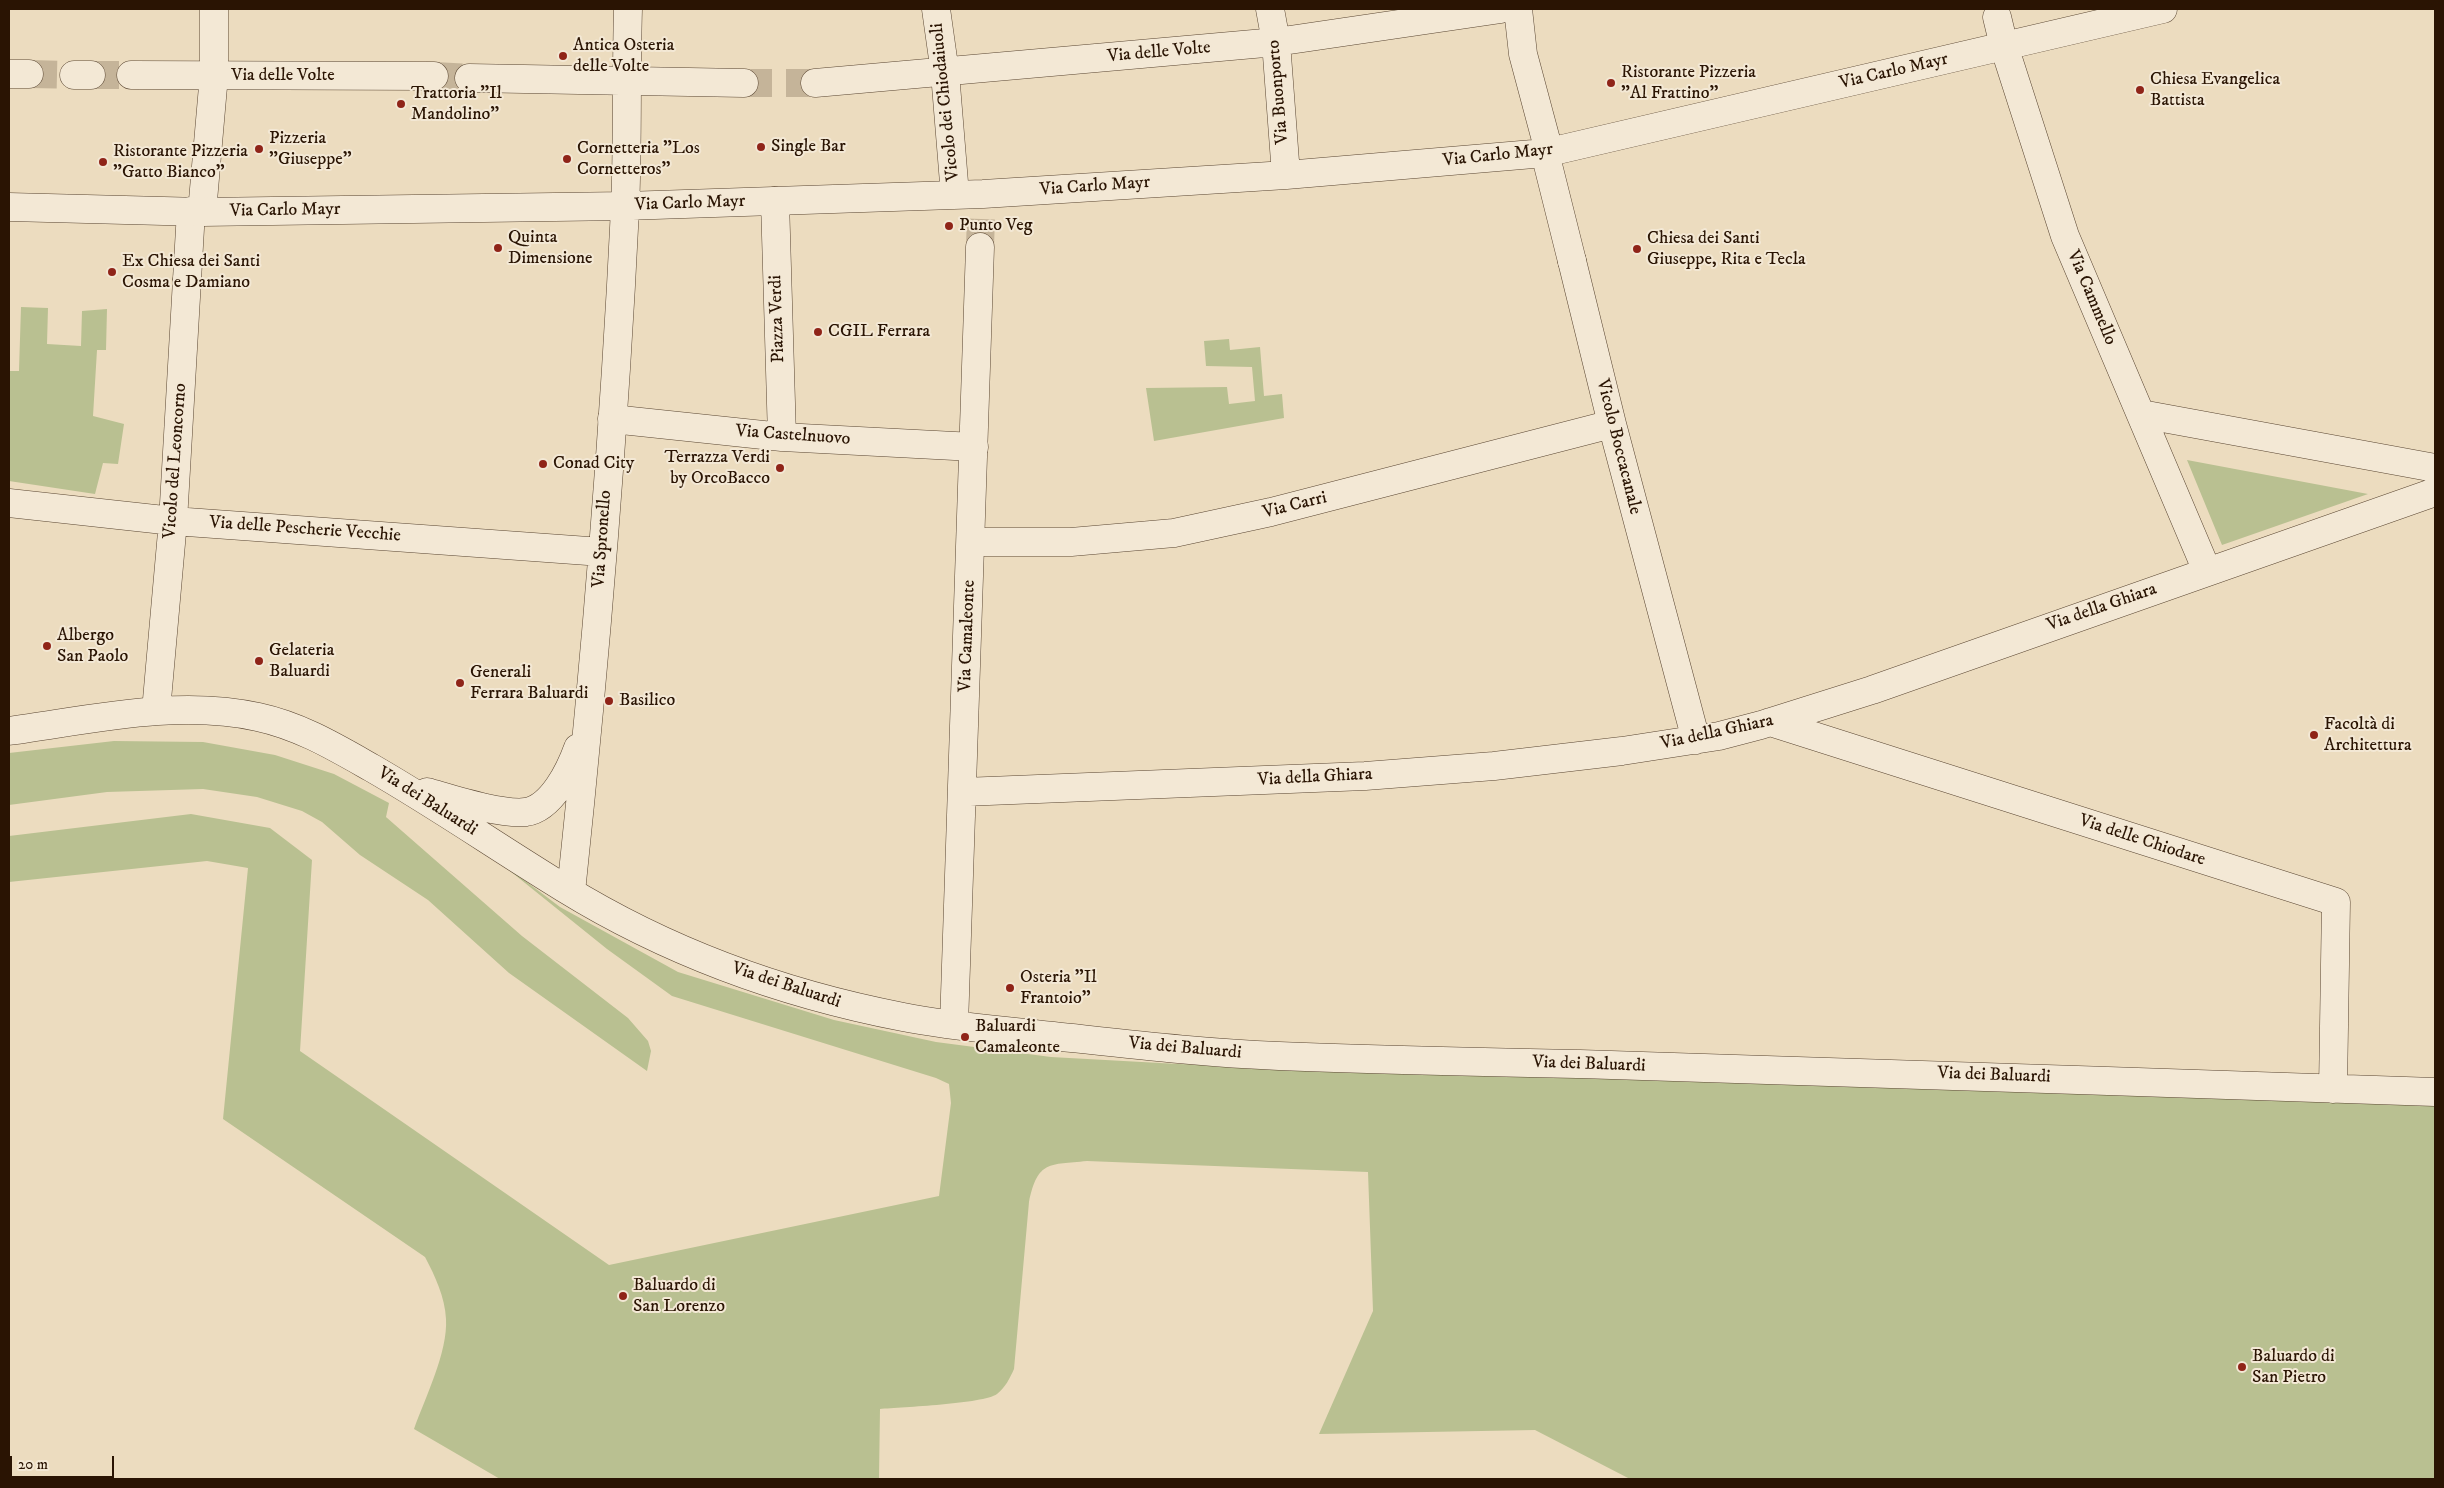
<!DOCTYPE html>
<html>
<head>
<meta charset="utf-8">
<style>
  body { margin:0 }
  #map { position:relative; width:2444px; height:1488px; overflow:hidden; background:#ecdcbf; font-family:"IM FELL DW Pica",serif }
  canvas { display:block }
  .frame { position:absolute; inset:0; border:10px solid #2a1403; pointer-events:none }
  .scale { position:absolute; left:10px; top:1456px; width:104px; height:22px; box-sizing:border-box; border:2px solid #2a1403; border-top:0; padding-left:6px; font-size:15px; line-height:18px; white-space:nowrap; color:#2a1403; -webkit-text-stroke:4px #f3e8d5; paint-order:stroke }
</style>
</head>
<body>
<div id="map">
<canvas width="2444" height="1488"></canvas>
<div class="frame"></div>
<div class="scale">20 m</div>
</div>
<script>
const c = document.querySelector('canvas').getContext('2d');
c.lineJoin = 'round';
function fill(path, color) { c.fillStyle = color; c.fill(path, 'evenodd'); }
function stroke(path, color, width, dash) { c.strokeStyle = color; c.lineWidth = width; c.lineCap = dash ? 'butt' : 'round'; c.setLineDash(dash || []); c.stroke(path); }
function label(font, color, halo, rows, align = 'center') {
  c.font = font + ' "IM FELL DW Pica",serif'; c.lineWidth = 4; c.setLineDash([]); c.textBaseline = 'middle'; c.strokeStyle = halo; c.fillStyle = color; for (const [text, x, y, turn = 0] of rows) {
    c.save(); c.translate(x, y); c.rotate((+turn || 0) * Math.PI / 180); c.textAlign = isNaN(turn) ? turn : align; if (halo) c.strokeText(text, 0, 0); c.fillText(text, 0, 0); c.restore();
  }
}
const green = new Path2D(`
  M 21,307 L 48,308 L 47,344 L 81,346 L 82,311 L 107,309 L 106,350 L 97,350 L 93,416 L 124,424 L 118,464 L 103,463 L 95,494 L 9,481 L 9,371 L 19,371 Z
  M 1229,339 L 1230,350 L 1260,347 L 1264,396 L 1282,394 L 1284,418 L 1154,441 L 1146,388 L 1227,387 L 1229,404 L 1255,401 L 1252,367 L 1206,366 L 1204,341 Z
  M 2187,460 L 2368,494 L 2222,545 Z
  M 114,741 L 203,742 L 275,755 L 334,774 L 389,803 L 386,817 L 522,936 L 628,1018 L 648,1041 L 651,1051 L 647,1071 L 509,973 L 428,900 L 360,855 L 322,822 L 302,811 L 257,797 L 203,789 L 107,792 L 9,805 L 9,753 Z
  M 191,814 L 270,828 L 312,860 L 300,1051 L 609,1265 L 939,1196 L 951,1103 L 949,1084 L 936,1078 L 672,996 L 607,949 L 479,846 L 560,907 L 678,972 L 834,1020 L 936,1042 L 1051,1057 L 1178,1064 L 2435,1098 L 2435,1479 L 1630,1479 L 1535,1430 L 1319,1434 L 1373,1311 L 1368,1172 L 1087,1161 C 1049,1165 1038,1160 1029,1202 L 1014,1369 C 1010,1378 1005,1388 997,1394 C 983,1404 902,1407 880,1409 L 879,1478 L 500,1479 L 414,1429 C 425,1398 448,1352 446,1319 C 445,1297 435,1276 425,1257 L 223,1119 L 248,868 L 207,861 L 9,882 L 9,836 Z`);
const minorTunnel = new Path2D(`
  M 29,74 L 74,75
  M 91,75 L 131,75
  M 434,76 L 469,78
  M 744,83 L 815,83
  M 980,247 L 981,215`);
const pedestrian = new Path2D(`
  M 1545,153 L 1572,261
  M 775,201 L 782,437
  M 202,212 L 214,75 L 214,9
  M 187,280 L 191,211
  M 612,419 L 782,437 L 974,447`);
const minor = new Path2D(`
  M 936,9 L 945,73 L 955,195
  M 1270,9 L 1276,42 L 1286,175
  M 1518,9 L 1523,54 L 1546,140 L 1545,153
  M 1997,17 L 2004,46 L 2065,236 L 2207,571
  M 9,74 L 29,74
  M 74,75 L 91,75
  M 131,75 L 434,76
  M 469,78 L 744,83
  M 815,83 L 1276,42 L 1501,9
  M 9,207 L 202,212 L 625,206 L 983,194 L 1286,175 L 1545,153 L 2163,9
  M 1572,261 L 1612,424 L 1696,740
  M 2141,414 L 2435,468
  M 9,503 L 173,521 L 602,552
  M 971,542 L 1071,542 L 1174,533 L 1271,512 L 1612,424
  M 156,711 L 173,521 L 187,280
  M 1770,722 L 2336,902 L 2333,1089
  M 9,731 C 90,720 177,699 258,717 C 300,726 335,747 372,768 C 438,806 500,849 564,888 C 668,952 784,994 903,1017 C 953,1027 1003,1030 1053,1036 C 1128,1044 1203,1053 1279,1056 C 1379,1060 1480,1062 1580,1064 C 1865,1072 2150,1083 2435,1092
  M 427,792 C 452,799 501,815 526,812 C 552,808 570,770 578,748
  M 963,792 L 1365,776 L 1494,766 L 1622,751 L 1719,736 L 1761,725 L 1872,690 L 2435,492
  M 571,892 C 595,665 614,437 625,209 C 628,142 626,75 628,9
  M 954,1025 L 980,247`);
const markers = [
  [563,56,5,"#8f2418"],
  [1611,83,5,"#8f2418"],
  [2140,90,5,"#8f2418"],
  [401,104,5,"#8f2418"],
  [761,147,5,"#8f2418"],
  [259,149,5,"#8f2418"],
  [567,159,5,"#8f2418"],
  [103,162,5,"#8f2418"],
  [949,226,5,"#8f2418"],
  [498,248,5,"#8f2418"],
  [1637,249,5,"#8f2418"],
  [112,272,5,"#8f2418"],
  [818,332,5,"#8f2418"],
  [543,464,5,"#8f2418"],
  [780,468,5,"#8f2418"],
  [47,646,5,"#8f2418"],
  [259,661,5,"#8f2418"],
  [460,683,5,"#8f2418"],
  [609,701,5,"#8f2418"],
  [2314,735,5,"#8f2418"],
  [1010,988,5,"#8f2418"],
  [965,1037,5,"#8f2418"],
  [623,1296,5,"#8f2418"],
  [2242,1367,5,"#8f2418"]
];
const poiNames = [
  ["Antica Osteria",573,46],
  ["delle Volte",573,67],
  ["Ristorante Pizzeria",1621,73],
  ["\"Al Frattino\"",1621,94],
  ["Chiesa Evangelica",2150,80],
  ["Battista",2150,101],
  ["Trattoria \"Il",411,94],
  ["Mandolino\"",411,115],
  ["Pizzeria",269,139],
  ["\"Giuseppe\"",269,160],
  ["Single Bar",771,147],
  ["Cornetteria \"Los",577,149],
  ["Cornetteros\"",577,170],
  ["Ristorante Pizzeria",113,152],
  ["\"Gatto Bianco\"",113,173],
  ["Punto Veg",959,226],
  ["Quinta",508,238],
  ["Dimensione",508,259],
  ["Chiesa dei Santi",1647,239],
  ["Giuseppe, Rita e Tecla",1647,260],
  ["Ex Chiesa dei Santi",122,262],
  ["Cosma e Damiano",122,283],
  ["CGIL Ferrara",828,332],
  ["Terrazza Verdi",770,458,"right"],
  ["by OrcoBacco",770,479,"right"],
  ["Conad City",553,464],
  ["Albergo",57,636],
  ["San Paolo",57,657],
  ["Gelateria",269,651],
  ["Baluardi",269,672],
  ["Generali",470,673],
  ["Ferrara Baluardi",470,694],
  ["Basilico",619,701],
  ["Facoltà di",2324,725],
  ["Architettura",2324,746],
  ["Osteria \"Il",1020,978],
  ["Frantoio\"",1020,999],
  ["Baluardi",975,1027],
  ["Camaleonte",975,1048],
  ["Baluardo di",633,1286],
  ["San Lorenzo",633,1307],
  ["Baluardo di",2252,1357],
  ["San Pietro",2252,1378]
];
const streetNames = [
  ["Via delle Volte",1159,53,-5],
  ["Via Carlo Mayr",1894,72,-13],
  ["Via delle Volte",283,76],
  ["Via Buonporto",1279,92,-95],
  ["Vicolo dei Chiodaiuoli",946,102,-96],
  ["Via Carlo Mayr",1498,156,-6],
  ["Via Carlo Mayr",1095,187,-4],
  ["Via Carlo Mayr",690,204,-2],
  ["Via Carlo Mayr",285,211,-1],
  ["Via Cammello",2091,298,67],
  ["Piazza Verdi",778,319,-92],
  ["Via Castelnuovo",793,436,4],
  ["Vicolo Boccacanale",1618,447,76],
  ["Vicolo del Leoncorno",176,461,-86],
  ["Via Carri",1295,506,-14],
  ["Via delle Pescherie Vecchie",305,530,4],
  ["Via Spronello",603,539,-86],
  ["Via della Ghiara",2102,608,-19],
  ["Via Camaleonte",968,636,-88],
  ["Via della Ghiara",1717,733,-12],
  ["Via della Ghiara",1315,778,-3],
  ["Via dei Baluardi",427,802,32],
  ["Via delle Chiodare",2142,841,18],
  ["Via dei Baluardi",786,986,18],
  ["Via dei Baluardi",1185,1049,5],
  ["Via dei Baluardi",1589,1065,2],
  ["Via dei Baluardi",1994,1076,2]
];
fill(green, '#b9c091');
stroke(minorTunnel, '#c5b499', 28, [28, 14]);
stroke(pedestrian, '#5a4632', 29);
stroke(minor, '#5a4632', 29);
stroke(pedestrian, '#f3e8d5', 28);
stroke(minor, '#f3e8d5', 28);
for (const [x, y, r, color] of markers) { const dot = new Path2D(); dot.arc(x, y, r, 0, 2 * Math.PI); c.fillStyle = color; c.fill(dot); stroke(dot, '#f3e8d5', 2); }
label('18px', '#2a1403', '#f3e8d5', poiNames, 'left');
label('18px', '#2a1403', '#f3e8d5', streetNames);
</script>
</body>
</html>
